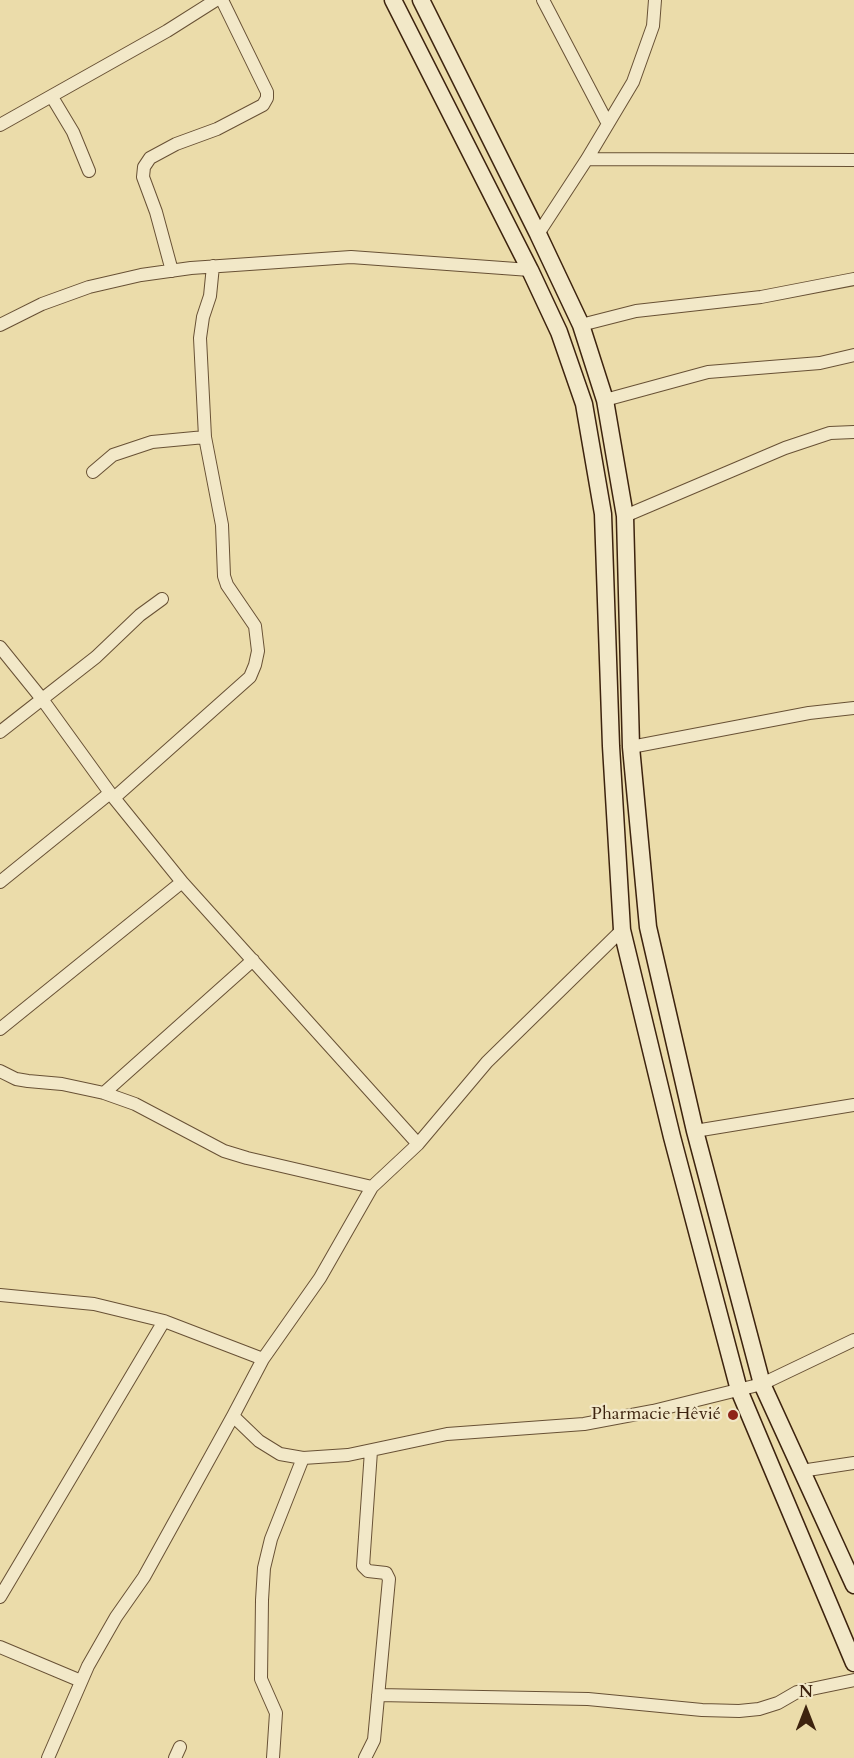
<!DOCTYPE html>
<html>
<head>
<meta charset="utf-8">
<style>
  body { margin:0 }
  #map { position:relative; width:854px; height:1758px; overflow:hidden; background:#ebdcaa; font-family:Cardo,serif }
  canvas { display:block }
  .north { position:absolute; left:776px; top:1680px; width:60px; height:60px; -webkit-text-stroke:4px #f2e8c8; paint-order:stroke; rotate:0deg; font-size:16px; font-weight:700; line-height:24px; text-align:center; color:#3d230e }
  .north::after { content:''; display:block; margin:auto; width:21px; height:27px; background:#3d230e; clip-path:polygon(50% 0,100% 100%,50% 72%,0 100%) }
</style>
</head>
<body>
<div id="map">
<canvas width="854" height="1758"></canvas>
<div class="north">N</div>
</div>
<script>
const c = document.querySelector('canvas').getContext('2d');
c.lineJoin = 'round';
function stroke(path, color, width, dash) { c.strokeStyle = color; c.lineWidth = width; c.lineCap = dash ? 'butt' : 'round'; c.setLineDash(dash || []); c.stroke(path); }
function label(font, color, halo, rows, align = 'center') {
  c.font = font + ' Cardo,serif'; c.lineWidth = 4.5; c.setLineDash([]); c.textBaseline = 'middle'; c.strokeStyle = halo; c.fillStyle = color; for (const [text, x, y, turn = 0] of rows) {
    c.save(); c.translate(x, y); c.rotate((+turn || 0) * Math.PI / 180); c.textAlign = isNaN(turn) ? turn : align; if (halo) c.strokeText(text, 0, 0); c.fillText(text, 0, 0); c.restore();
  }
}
const street = new Path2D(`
  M 543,0 L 608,124
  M 52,97 L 73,132 L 89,171
  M 0,125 L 167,31 L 216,0
  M 587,159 L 854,160
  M 538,234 L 587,159 L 633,82 L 653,26 L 655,0
  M 172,271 L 156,212 L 143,177 L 144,167 L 150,158 L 176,144 L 217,129 L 263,105 L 267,98 L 267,92 L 222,0
  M 0,325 L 42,304 L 89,287 L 141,275 L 191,268 L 351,257 L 530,270
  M 581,325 L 636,311 L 761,297 L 854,279
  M 605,400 L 708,372 L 820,363 L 854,355
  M 93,472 L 113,455 L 152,442 L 205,437
  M 625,516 L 785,448 L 830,433 L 854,432
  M 0,647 L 42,699 L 110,793 L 182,882 L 418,1144
  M 0,732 L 96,657 L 140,615 L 162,599
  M 631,747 L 809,713 L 854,708
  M 114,798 L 250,677 L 255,665 L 258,651 L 255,626 L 227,585 L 224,576 L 222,525 L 205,437 L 200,338 L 203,317 L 210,296 L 213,266
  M 0,882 L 110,793
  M 0,1029 L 182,882
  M 0,1071 L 16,1079 L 28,1081 L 62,1084 L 104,1093 L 135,1104 L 224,1151 L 247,1158 L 372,1187
  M 104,1093 L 253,960
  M 695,1131 L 854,1105
  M 0,1295 L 94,1304 L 164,1321 L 263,1359
  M 233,1416 L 259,1441 L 280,1454 L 303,1458 L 348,1455 L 447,1434 L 584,1424 L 653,1411 L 762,1384 L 854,1340
  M 801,1471 L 854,1463
  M 0,1597 L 164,1321
  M 0,1647 L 81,1681
  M 378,1695 L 588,1699 L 702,1710 L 739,1711 L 759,1709 L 778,1703 L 797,1692 L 854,1680
  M 48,1758 L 88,1666 L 116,1617 L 144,1577 L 233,1416 L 263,1359 L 320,1278 L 372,1187 L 418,1144 L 487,1062 L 622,930
  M 175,1758 L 180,1747
  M 273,1758 L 276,1713 L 261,1679 L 262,1600 L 264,1568 L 271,1539 L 303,1458
  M 365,1758 L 374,1740 L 389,1579 L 386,1573 L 368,1571 L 363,1566 L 371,1451`);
const secondary = new Path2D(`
  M 393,0 L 530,270 L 559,332 L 584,404 L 603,514 L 611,746 L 622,930 L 672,1137 L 739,1390 L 854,1663
  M 421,0 L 538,234 L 581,325 L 605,400 L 625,516 L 631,747 L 648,927 L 695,1131 L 762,1384 L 854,1585`);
const markers = [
  [733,1415,6,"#8f2418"]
];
const poiNames = [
  ["Pharmacie Hêvié",721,1415]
];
stroke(street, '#685135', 14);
stroke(secondary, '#3d230e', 19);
stroke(street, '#f2e8c8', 12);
stroke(secondary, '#f2e8c8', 16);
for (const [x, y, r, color] of markers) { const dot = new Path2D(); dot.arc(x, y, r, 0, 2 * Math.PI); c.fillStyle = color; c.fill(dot); stroke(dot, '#f2e8c8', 2); }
label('18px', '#3d230e', '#f2e8c8', poiNames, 'right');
</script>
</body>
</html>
